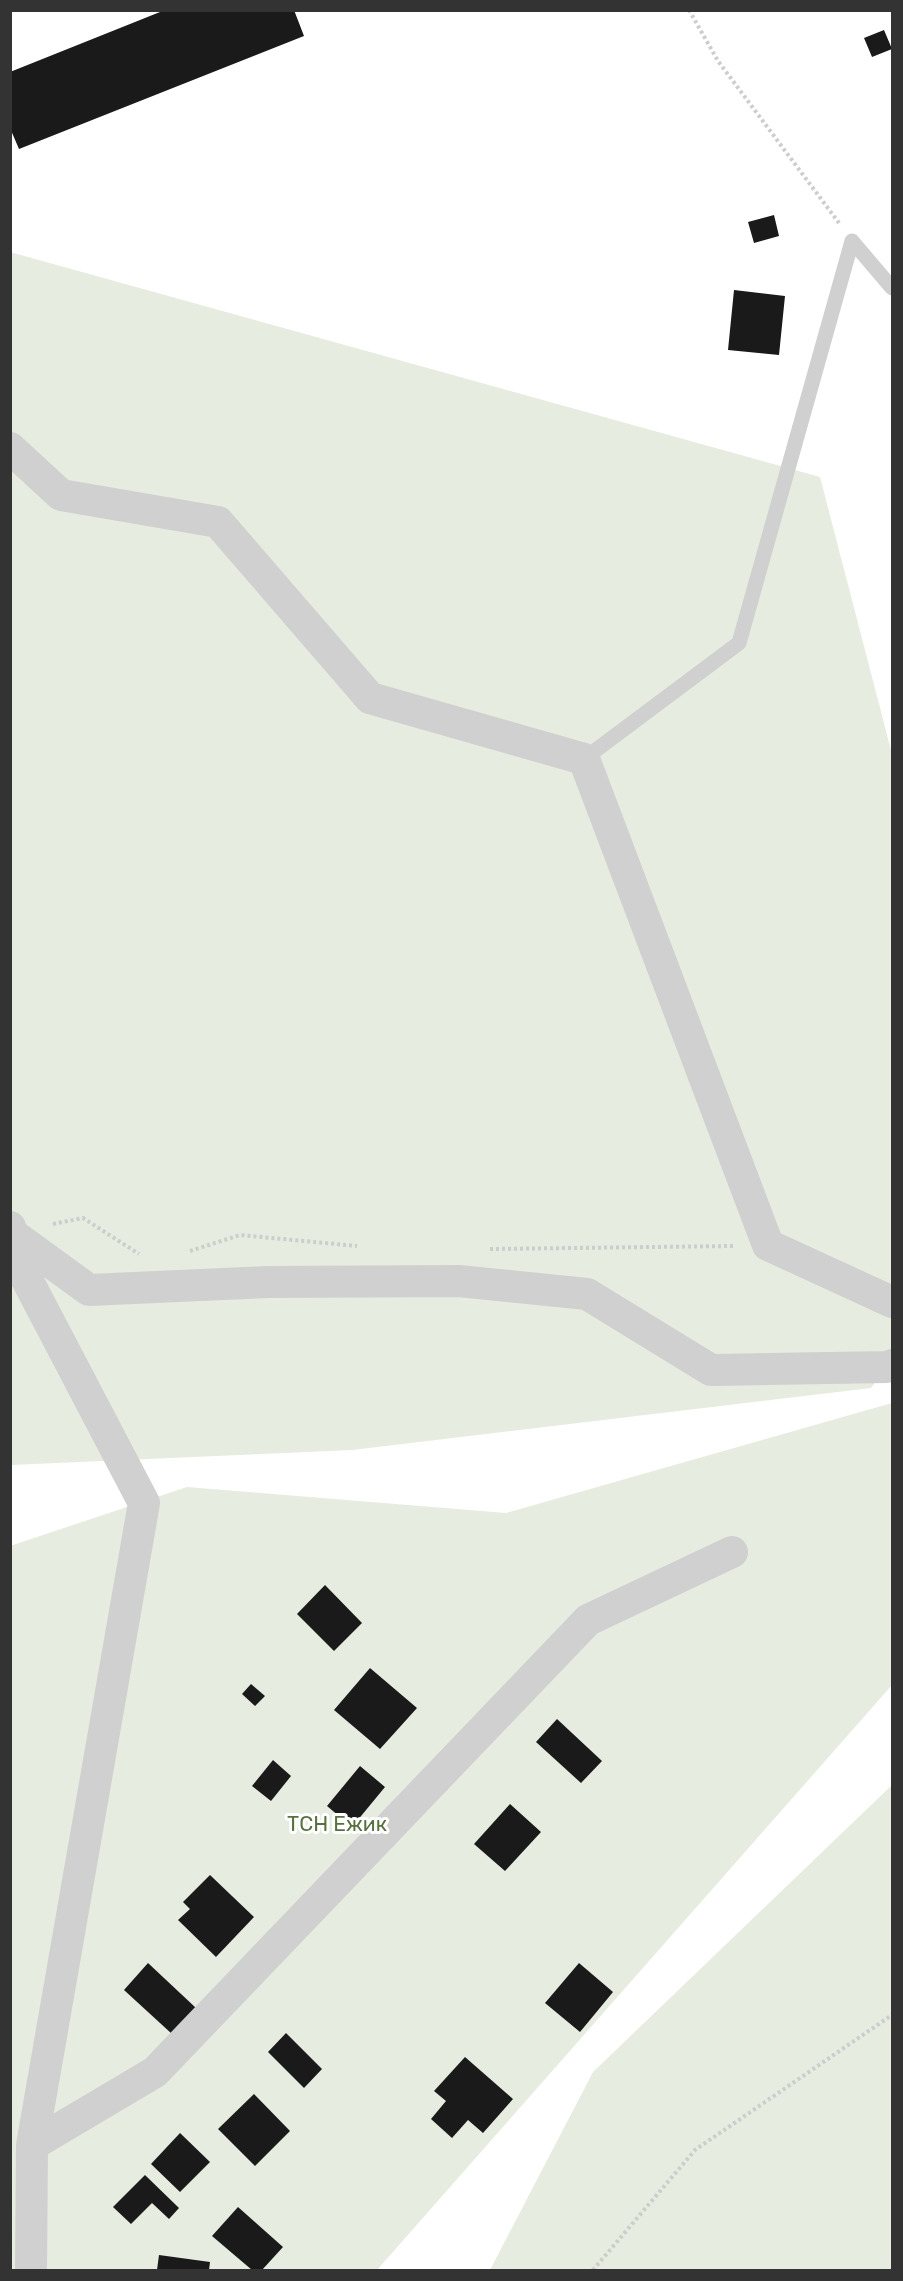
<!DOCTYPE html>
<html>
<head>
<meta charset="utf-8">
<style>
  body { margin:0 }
  #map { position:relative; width:903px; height:2281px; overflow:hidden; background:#fff; font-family:Rubik,sans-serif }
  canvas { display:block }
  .frame { position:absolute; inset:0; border:12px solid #333; pointer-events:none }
</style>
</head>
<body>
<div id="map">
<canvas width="903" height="2281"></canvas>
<div class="frame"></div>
</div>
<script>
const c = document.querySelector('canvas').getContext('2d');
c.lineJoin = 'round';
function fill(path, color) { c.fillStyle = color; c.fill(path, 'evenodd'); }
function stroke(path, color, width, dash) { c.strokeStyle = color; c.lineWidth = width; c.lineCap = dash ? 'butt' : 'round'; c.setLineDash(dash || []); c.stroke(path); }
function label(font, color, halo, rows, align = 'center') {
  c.font = font + ' Rubik,sans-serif'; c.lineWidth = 6; c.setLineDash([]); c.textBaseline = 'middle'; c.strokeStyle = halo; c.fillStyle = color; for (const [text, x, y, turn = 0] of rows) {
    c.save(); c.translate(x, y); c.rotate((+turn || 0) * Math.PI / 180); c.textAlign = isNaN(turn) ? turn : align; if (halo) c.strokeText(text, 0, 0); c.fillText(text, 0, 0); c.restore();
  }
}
const green = new Path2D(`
  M 10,252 L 820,477 L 892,754 L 892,1359 L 871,1388 L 352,1450 L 11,1465 Z
  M 892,1403 L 892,1685 L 377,2270 L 11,2270 L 10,1546 L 187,1487 L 506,1513 Z
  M 892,1785 L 892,2270 L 490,2270 L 593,2072 Z`);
const building = new Path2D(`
  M 165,10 L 294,10 L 304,36 L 19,149 L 10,128 L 10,72 Z
  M 884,30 L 892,49 L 872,57 L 864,38 Z
  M 774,215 L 779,236 L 754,243 L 748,222 Z
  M 734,290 L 785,296 L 779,355 L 728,350 Z
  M 325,1585 L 362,1623 L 334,1651 L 297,1614 Z
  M 370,1668 L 417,1708 L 380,1749 L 334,1710 Z
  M 251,1684 L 265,1696 L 255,1706 L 242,1694 Z
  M 557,1719 L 602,1761 L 581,1783 L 536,1742 Z
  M 273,1760 L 291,1776 L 271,1801 L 252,1786 Z
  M 360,1766 L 385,1787 L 352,1827 L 327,1806 Z
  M 510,1804 L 541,1832 L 505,1871 L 474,1844 Z
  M 210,1875 L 254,1917 L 216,1957 L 178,1920 L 190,1909 L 183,1902 Z
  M 148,1963 L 196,2008 L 172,2034 L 124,1990 Z
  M 579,1963 L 613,1992 L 580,2032 L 545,2003 Z
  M 286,2033 L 322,2069 L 304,2088 L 268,2052 Z
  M 465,2057 L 513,2099 L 483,2133 L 468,2120 L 452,2138 L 431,2119 L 446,2101 L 434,2091 Z
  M 254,2094 L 290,2131 L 255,2166 L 218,2129 Z
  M 180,2133 L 210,2162 L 180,2192 L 151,2164 Z
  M 145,2175 L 179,2208 L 169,2219 L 152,2203 L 131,2224 L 113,2207 Z
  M 238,2207 L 283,2247 L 262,2270 L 252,2270 L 212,2236 Z
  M 159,2255 L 210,2262 L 209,2270 L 157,2270 Z`);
const path = new Path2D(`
  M 689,10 L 718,61 L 839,223
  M 53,1224 L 83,1218 L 139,1254
  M 490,1249 L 734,1246
  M 190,1251 L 240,1235 L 357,1246
  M 593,2270 L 695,2150 L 892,2015`);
const service = new Path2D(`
  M 852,241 L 892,288
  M 584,759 L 739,643 L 852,241`);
const minor = new Path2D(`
  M 10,448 L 61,495 L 218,522 L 370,698 L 584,759 L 768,1245 L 892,1302
  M 10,1227 L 22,1270 L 144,1503 L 32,2145 L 31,2270
  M 12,1234 L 89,1290 L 268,1282 L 459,1281 L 587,1294 L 711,1370 L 887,1367 L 892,1365
  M 32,2145 L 155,2072 L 588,1620 L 732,1552`);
const parkNames = [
  ["ТСН Ежик",337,1825]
];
fill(green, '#e6ecdf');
fill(building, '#1a1a1a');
stroke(path, '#cdcdcd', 4, [3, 3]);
stroke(service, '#d0d0d0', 15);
stroke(minor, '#d0d0d0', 32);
label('21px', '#56703f', '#fff', parkNames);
</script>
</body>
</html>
